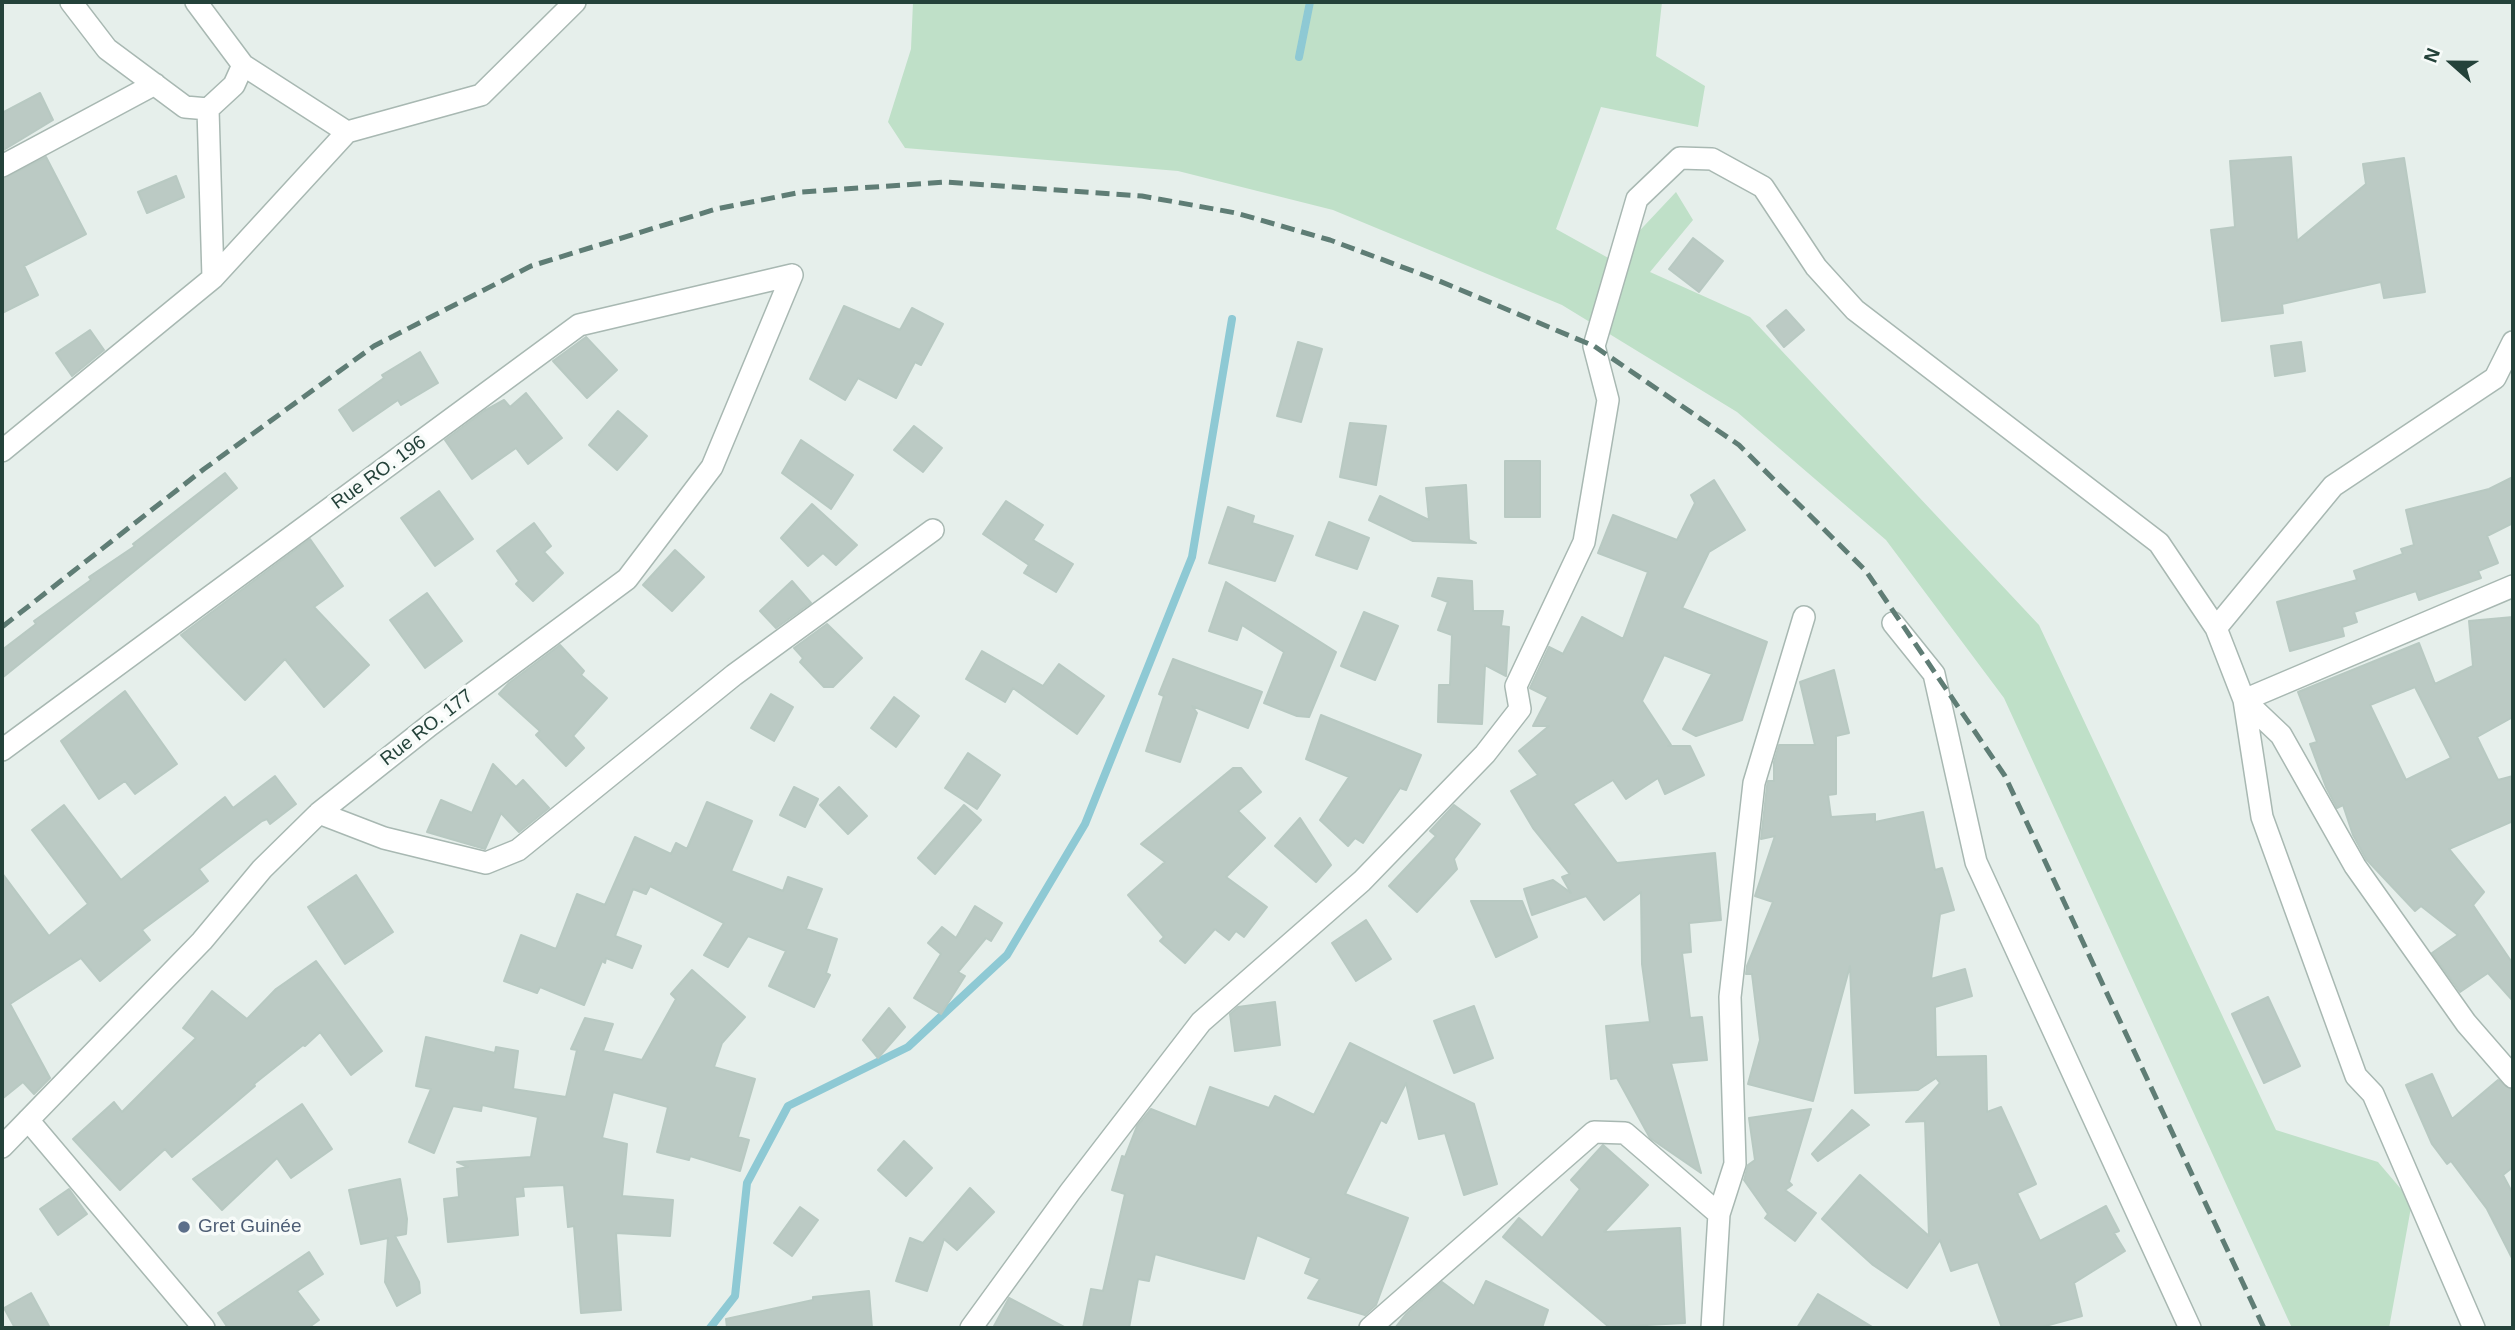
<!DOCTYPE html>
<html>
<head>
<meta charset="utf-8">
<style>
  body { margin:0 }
  #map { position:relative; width:2515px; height:1330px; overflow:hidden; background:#e6efeb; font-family:Arial,sans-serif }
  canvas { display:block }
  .frame { position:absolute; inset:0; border:4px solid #24423a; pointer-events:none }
  .north { position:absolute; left:2417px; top:28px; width:70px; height:70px; -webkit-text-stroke:5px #f7fbf9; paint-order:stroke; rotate:291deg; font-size:19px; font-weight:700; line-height:28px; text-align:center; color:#24423a }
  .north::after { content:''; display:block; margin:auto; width:24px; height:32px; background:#24423a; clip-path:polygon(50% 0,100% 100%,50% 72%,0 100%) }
</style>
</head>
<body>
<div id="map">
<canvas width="2515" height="1330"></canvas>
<div class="frame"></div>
<div class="north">N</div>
</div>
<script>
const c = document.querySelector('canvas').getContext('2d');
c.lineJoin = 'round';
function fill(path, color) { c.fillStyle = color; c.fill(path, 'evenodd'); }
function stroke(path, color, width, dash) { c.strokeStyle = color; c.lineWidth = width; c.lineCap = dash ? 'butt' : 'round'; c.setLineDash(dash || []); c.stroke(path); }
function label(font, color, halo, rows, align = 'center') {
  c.font = font + ' Arial,sans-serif'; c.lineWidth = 7; c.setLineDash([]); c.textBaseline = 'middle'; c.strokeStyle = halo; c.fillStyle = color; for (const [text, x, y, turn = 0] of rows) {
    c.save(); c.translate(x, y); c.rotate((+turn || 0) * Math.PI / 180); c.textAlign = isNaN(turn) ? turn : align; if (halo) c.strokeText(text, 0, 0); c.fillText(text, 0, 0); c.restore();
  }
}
const green = new Path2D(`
  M 913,2 L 1662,2 L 1656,56 L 1705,86 L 1698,127 L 1601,107 L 1556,229 L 1612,260 L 1676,192 L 1693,220 L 1650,272 L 1750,317 L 2039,625 L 2276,1130 L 2378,1162 L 2412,1202 L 2389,1328 L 2292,1328 L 2004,698 L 1886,540 L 1737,412 L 1562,305 L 1333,210 L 1178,171 L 905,148 L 888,122 L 911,49 Z`);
const stream = new Path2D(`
  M 1299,57 L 1310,2
  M 710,1328 L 735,1296 L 747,1183 L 788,1106 L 908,1047 L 1007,955 L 1085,824 L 1192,557 L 1232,319`);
const building = new Path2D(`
  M 40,93 L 53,120 L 2,151 L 2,113 Z
  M 46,157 L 86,234 L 24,266 L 38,295 L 2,313 L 2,179 Z
  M 2291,157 L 2297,241 L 2366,184 L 2363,164 L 2404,158 L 2425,292 L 2384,298 L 2381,282 L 2282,304 L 2283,313 L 2222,321 L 2211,230 L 2235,227 L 2230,161 Z
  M 176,176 L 184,197 L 147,213 L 138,192 Z
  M 1693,238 L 1723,261 L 1699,292 L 1669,269 Z
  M 844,306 L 900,330 L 912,308 L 943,324 L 921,365 L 915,362 L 896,398 L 858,378 L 845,400 L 810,379 Z
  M 1786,310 L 1804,330 L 1784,347 L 1767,326 Z
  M 90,330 L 104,350 L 72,376 L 56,353 Z
  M 586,337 L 617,370 L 587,398 L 553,361 Z
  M 1298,342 L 1322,349 L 1301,422 L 1277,416 Z
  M 2301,342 L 2305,371 L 2275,376 L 2271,346 Z
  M 420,352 L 438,383 L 401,405 L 398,400 L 353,431 L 339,410 L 384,378 L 382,375 Z
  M 526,393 L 562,438 L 528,464 L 516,448 L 472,479 L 445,440 L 484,411 L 504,400 L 510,407 Z
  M 618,411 L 647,436 L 617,470 L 589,445 Z
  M 1350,423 L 1386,426 L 1376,485 L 1340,477 Z
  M 914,426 L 942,448 L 923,472 L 894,450 Z
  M 801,440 L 853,475 L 831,509 L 782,473 Z
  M 1505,461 L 1540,461 L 1540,517 L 1505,517 Z
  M 225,473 L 237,488 L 2,678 L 2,650 L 36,624 L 34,621 L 91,580 L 89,577 L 135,546 L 133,544 Z
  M 2513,477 L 2513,523 L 2487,536 L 2498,563 L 2478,571 L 2481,578 L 2419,600 L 2416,591 L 2354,612 L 2357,622 L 2342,627 L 2344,636 L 2290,651 L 2277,602 L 2357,580 L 2354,571 L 2403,554 L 2401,549 L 2414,545 L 2406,510 L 2489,489 Z
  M 1714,480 L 1745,530 L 1709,552 L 1682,608 L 1767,642 L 1742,720 L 1696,736 L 1683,729 L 1712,674 L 1664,655 L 1642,701 L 1671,745 L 1668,746 L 1690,746 L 1704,775 L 1665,794 L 1658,778 L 1626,799 L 1613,780 L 1573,804 L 1617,863 L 1715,853 L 1721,920 L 1689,923 L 1691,952 L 1682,953 L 1690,1018 L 1702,1017 L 1707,1060 L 1671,1063 L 1701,1173 L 1650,1138 L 1617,1078 L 1611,1079 L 1606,1026 L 1650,1022 L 1642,964 L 1641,892 L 1604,920 L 1586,896 L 1532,915 L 1524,889 L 1553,880 L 1571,893 L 1562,877 L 1570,874 L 1533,828 L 1511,791 L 1538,775 L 1519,751 L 1549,726 L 1533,726 L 1548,697 L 1530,688 L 1549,647 L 1563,654 L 1582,617 L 1623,639 L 1648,572 L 1598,553 L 1613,515 L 1677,540 L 1695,503 L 1691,495 Z
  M 1466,485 L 1469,540 L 1476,543 L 1413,541 L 1369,520 L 1380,496 L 1429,520 L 1426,488 Z
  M 439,491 L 473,539 L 435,566 L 401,518 Z
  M 1006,501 L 1043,525 L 1033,540 L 1073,564 L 1056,592 L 1024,573 L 1029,565 L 983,534 Z
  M 812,504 L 857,545 L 836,565 L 823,553 L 808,566 L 781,538 Z
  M 1228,507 L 1254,516 L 1252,523 L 1293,536 L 1275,581 L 1209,563 Z
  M 1329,522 L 1369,538 L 1357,569 L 1316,555 Z
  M 534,523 L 551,546 L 544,552 L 563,573 L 533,601 L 516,584 L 519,581 L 497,551 Z
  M 310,539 L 343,586 L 314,607 L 369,665 L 324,707 L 285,659 L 245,700 L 181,635 Z
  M 675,550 L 704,577 L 672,611 L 643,585 Z
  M 1438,578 L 1472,581 L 1473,611 L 1503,611 L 1501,626 L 1509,627 L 1506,676 L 1485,665 L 1482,724 L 1438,722 L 1439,685 L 1450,685 L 1452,635 L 1438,630 L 1448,602 L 1432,596 Z
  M 792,581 L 811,603 L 776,628 L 760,611 Z
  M 1226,582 L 1336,652 L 1309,717 L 1297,716 L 1264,703 L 1284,652 L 1242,625 L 1237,640 L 1209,631 Z
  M 427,593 L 462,641 L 425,668 L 390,620 Z
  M 1364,612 L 1398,626 L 1375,680 L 1341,666 Z
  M 2513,617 L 2513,717 L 2477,737 L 2498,780 L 2513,776 L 2513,821 L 2449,849 L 2484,892 L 2473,905 L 2513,964 L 2513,1001 L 2488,973 L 2460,992 L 2432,953 L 2458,935 L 2421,906 L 2415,911 L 2366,859 L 2353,835 L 2343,805 L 2337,808 L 2326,787 L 2310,744 L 2317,742 L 2298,692 L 2419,643 L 2435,684 L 2473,666 L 2469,621 ZM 2415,687 L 2451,758 L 2406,780 L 2370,705 Z
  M 827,624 L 862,658 L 833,687 L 824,687 L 800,662 L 803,658 L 794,648 Z
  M 560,645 L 584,671 L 581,675 L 607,698 L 573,736 L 584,748 L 566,766 L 536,735 L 540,731 L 499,694 L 509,683 Z
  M 982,651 L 1043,686 L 1059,664 L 1104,696 L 1077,734 L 1013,688 L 1005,702 L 966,679 Z
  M 1173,659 L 1262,692 L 1248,728 L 1192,706 L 1197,713 L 1180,762 L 1146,751 L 1164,696 L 1159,694 Z
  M 1834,670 L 1849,733 L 1836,736 L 1836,794 L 1828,795 L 1831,817 L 1875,814 L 1875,822 L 1923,812 L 1935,870 L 1942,868 L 1954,910 L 1940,914 L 1931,979 L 1965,969 L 1972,996 L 1935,1007 L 1936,1057 L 1986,1056 L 1987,1112 L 2001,1107 L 2036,1184 L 2017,1193 L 2040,1241 L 2106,1206 L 2119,1231 L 2114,1233 L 2125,1251 L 2074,1283 L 2082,1316 L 2038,1328 L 2002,1328 L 1978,1262 L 1951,1271 L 1940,1240 L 1907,1288 L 1873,1265 L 1822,1219 L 1860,1175 L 1929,1236 L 1925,1121 L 1906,1122 L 1940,1083 L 1936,1078 L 1918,1090 L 1855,1093 L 1850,966 L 1813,1101 L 1748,1084 L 1760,1040 L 1752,974 L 1746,974 L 1747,966 L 1773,902 L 1755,896 L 1775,836 L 1761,839 L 1767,786 L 1768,781 L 1774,781 L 1774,762 L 1779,745 L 1815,745 L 1800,682 Z
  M 125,691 L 177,764 L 135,794 L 125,781 L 99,799 L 61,741 Z
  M 771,694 L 793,707 L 774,741 L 751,728 Z
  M 894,697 L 919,716 L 896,747 L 871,728 Z
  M 1321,715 L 1421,755 L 1406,790 L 1400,788 L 1363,843 L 1355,838 L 1348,846 L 1320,820 L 1349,777 L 1306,759 Z
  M 968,753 L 1000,775 L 977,809 L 945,788 Z
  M 493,764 L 516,787 L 523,780 L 549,808 L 519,832 L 501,813 L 485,849 L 427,832 L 441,800 L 472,813 Z
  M 1233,768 L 1241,768 L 1261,792 L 1238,811 L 1265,838 L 1226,877 L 1267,907 L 1244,937 L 1236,931 L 1229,940 L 1215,929 L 1185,963 L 1160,941 L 1164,937 L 1128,895 L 1165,862 L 1141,844 Z
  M 275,776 L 296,804 L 270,824 L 267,819 L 262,821 L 199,869 L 208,881 L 142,930 L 150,940 L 100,981 L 81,958 L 10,1004 L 50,1078 L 34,1094 L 23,1082 L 2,1099 L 2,873 L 49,936 L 88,904 L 32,830 L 64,805 L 121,880 L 225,797 L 233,808 Z
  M 794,787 L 818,799 L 805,827 L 780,815 Z
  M 839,787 L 867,816 L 848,834 L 820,805 Z
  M 707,802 L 752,821 L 731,871 L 783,891 L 788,877 L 822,889 L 806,929 L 837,939 L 826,973 L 830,975 L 814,1007 L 769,986 L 786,951 L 748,936 L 728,967 L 704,955 L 724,923 L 650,886 L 646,894 L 633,889 L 615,936 L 641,946 L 632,968 L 606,958 L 605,963 L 602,961 L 584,1005 L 540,987 L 537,993 L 504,981 L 521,935 L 556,949 L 577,894 L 605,905 L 635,837 L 671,854 L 676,843 L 687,849 Z
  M 964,805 L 981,820 L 935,874 L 918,858 Z
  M 1454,805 L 1480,824 L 1454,859 L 1457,869 L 1417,912 L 1389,886 L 1436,836 L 1430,831 Z
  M 1300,818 L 1331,865 L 1316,882 L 1275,846 Z
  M 356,875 L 393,932 L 345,964 L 308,907 Z
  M 1471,901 L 1522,901 L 1537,937 L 1496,957 Z
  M 975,906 L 1002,923 L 991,941 L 986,938 L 958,972 L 965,976 L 941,1014 L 914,998 L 941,954 L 928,943 L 942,927 L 956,938 Z
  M 1366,920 L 1391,959 L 1356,981 L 1332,943 Z
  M 316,961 L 382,1051 L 351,1075 L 320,1032 L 305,1046 L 303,1045 L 254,1084 L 255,1086 L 172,1157 L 165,1149 L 120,1190 L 73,1139 L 114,1102 L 122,1112 L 196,1038 L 183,1028 L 212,991 L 247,1019 L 276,989 Z
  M 692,970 L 745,1017 L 722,1043 L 714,1067 L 755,1079 L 738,1137 L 749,1140 L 740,1171 L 690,1156 L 689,1160 L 657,1152 L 668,1107 L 613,1092 L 602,1138 L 627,1144 L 622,1196 L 673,1200 L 670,1236 L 616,1233 L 621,1310 L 581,1313 L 574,1226 L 568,1227 L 564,1185 L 523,1187 L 524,1196 L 515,1197 L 518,1235 L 448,1242 L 444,1199 L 459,1197 L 457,1169 L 468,1167 L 457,1162 L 531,1157 L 538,1117 L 482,1105 L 481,1111 L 453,1106 L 434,1153 L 409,1142 L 431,1089 L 416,1086 L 426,1037 L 495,1053 L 496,1047 L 518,1051 L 513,1089 L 566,1097 L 577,1050 L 571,1049 L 585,1018 L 613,1024 L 603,1051 L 642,1060 L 676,999 L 671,994 Z
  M 2268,997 L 2300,1066 L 2264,1083 L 2232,1014 Z
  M 1275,1002 L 1280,1045 L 1235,1051 L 1230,1014 L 1238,1007 Z
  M 1474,1006 L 1493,1058 L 1454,1073 L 1434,1021 Z
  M 889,1008 L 905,1027 L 878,1058 L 863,1040 Z
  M 1350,1043 L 1474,1104 L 1497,1184 L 1464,1195 L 1445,1133 L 1419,1139 L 1406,1083 L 1386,1123 L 1381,1120 L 1345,1194 L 1408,1218 L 1376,1305 L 1365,1315 L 1308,1298 L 1320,1279 L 1305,1273 L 1311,1258 L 1257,1235 L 1244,1279 L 1155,1254 L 1149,1281 L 1138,1279 L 1129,1328 L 1083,1328 L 1091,1289 L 1103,1291 L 1125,1194 L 1112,1190 L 1122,1156 L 1125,1157 L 1137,1126 L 1151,1109 L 1196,1127 L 1210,1087 L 1269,1108 L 1275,1096 L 1314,1115 Z
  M 2432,1074 L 2452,1119 L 2498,1080 L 2513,1090 L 2513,1167 L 2503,1175 L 2513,1194 L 2513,1260 L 2487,1209 L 2451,1161 L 2447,1164 L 2432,1144 L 2406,1085 Z
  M 302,1104 L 332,1149 L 291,1178 L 277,1158 L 222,1210 L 193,1179 Z
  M 1811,1109 L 1789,1182 L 1792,1185 L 1785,1190 L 1816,1213 L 1795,1241 L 1765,1218 L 1768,1214 L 1744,1180 L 1748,1165 L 1755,1160 L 1749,1118 Z
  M 1852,1110 L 1869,1125 L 1818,1161 L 1812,1154 Z
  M 904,1141 L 932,1168 L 906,1196 L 878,1170 Z
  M 1603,1145 L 1648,1185 L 1604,1232 L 1680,1228 L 1685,1323 L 1609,1327 L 1503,1237 L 1519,1218 L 1542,1238 L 1580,1189 L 1571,1180 Z
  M 400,1179 L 407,1219 L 406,1234 L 395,1236 L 419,1282 L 420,1293 L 397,1306 L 385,1282 L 388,1238 L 361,1244 L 349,1190 Z
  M 970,1188 L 994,1212 L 957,1250 L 944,1239 L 927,1291 L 896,1281 L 910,1238 L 923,1243 Z
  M 69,1189 L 87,1214 L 58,1235 L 40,1209 Z
  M 800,1207 L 818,1220 L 792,1256 L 774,1243 Z
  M 309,1252 L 323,1274 L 297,1291 L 319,1320 L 308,1328 L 228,1328 L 218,1313 Z
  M 1486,1281 L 1548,1310 L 1542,1328 L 1395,1328 L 1406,1314 L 1442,1282 L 1474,1306 Z
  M 869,1291 L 872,1328 L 727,1328 L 726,1319 L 813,1300 L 813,1297 Z
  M 31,1293 L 50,1328 L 15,1328 L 4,1308 Z
  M 1818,1294 L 1874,1328 L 1797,1328 Z
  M 1009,1298 L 1066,1328 L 993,1328 Z`);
const minor = new Path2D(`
  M 71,2 L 107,49 L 185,107 L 208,109 L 234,85 L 243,65
  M 196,2 L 243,65 L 347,132
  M 208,109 L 213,278
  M 2,166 L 155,84
  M 2,451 L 213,278 L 347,132 L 481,95 L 575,2
  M 2513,586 L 2244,700 L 2281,735 L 2355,866 L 2466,1023 L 2513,1077
  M 1893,623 L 1934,674 L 1976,862 L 2190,1328
  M 2216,628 L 2333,486 L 2495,378 L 2513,342
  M 2,750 L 579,325 L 792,275
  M 319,813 L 384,838 L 486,863 L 518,850 L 734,675 L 933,530
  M 28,1120 L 204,1328
  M 2,1147 L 202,941 L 262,869 L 319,813 L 430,725 L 627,579 L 712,467 L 792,275
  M 971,1328 L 1070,1192 L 1201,1022 L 1362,881 L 1485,754 L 1520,709 L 1516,686 L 1584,542 L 1608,400 L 1594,346 L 1637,199 L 1680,158 L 1712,159 L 1763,187 L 1816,267 L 1855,310 L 2159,543 L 2216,628 L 2244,700 L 2262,817 L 2356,1076 L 2373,1094 L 2474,1328
  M 1370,1328 L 1594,1132 L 1625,1133 L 1719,1214
  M 1712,1328 L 1719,1214 L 1735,1164 L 1730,997 L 1754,783 L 1804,617`);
const rail = new Path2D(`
  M 2,627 L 204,469 L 374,346 L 531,266 L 716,209 L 802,192 L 946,182 L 1142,196 L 1236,213 L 1330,240 L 1437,280 L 1594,346 L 1739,445 L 1866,571 L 2005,776 L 2264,1328`);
const markers = [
  [184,1227,7,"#5c6f8a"]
];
const streetNames = [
  ["Rue RO. 196",379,473,-36],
  ["Rue RO. 177",427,728,-38]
];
const serviceNames = [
  ["Gret Guinée",198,1227]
];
fill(green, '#bfe0c8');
stroke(stream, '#8ec9d4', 8);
fill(building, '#bbcac4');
stroke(building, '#b8c9c2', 2);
stroke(minor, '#a8b8b2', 24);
stroke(minor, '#fff', 21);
stroke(rail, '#5f7d75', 5, [14, 7]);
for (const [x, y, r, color] of markers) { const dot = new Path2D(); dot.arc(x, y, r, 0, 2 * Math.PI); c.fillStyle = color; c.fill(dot); stroke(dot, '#f7fbf9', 2.5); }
label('19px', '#24423a', '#f7fbf9', streetNames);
label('19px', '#4e5e75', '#f7fbf9', serviceNames, 'left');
</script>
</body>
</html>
